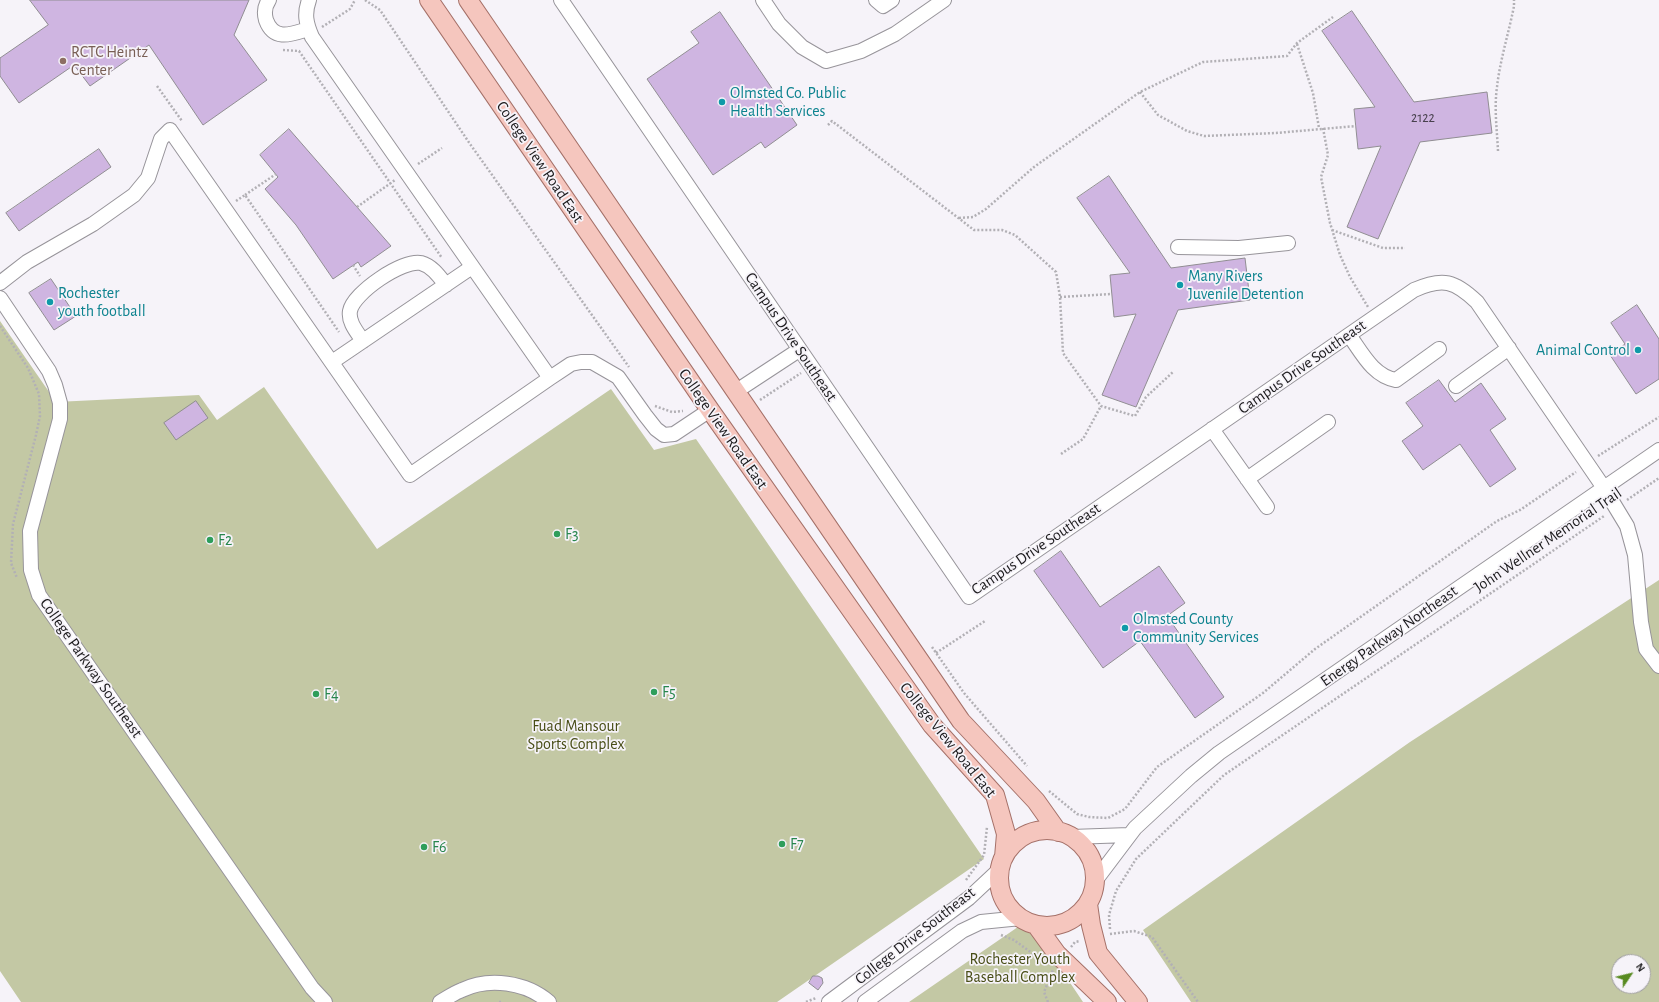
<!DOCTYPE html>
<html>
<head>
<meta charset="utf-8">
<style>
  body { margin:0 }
  #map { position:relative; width:1659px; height:1002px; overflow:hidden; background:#f6f3f9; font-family:"Alegreya Sans",sans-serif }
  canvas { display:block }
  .north { position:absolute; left:1611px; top:954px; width:40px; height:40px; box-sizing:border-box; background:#f6f3f9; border:1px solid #9e9ca1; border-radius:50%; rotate:55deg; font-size:11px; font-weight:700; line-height:16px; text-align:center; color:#1b1a1c }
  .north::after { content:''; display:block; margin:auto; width:14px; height:18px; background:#578a20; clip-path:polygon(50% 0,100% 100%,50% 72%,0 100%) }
</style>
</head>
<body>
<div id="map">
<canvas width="1659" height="1002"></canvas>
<div class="north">N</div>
</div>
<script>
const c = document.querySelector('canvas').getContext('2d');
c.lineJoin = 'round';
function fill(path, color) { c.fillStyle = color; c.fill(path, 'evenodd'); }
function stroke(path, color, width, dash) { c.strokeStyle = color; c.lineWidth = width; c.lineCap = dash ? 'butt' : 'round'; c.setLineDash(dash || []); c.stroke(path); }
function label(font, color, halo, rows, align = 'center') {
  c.font = font + ' "Alegreya Sans",sans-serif'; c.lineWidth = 3.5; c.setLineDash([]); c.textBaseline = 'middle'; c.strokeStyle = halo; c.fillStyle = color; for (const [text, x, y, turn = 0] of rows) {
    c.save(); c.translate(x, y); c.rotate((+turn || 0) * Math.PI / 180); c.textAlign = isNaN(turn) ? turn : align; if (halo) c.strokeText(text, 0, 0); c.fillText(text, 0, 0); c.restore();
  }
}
const green = new Path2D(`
  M 0,321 L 56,402 L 199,395 L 217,420 L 264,387 L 377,549 L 611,389 L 654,450 L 696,439 L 984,859 L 777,1002 L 21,1002 L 0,971 Z
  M 1659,580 L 1659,1002 L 1191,1002 L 1143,930 L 1410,742 ZM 1619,962 L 1643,962 L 1643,986 L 1619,986 Z
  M 1028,920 L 1083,1002 L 909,1002 Z`);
const building = new Path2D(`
  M 30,0 L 249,0 L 234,35 L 267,80 L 203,125 L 149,45 L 90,86 L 74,65 L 19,103 L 0,76 L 0,58 L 48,25 Z
  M 1352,11 L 1414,102 L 1487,92 L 1492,133 L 1420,142 L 1378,239 L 1347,227 L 1381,146 L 1358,149 L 1354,109 L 1375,107 L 1322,31 Z
  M 720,12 L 797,125 L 765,148 L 761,142 L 713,175 L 647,79 L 699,43 L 691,32 Z
  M 289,129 L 391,246 L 361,267 L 358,262 L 333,279 L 296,225 L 265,189 L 278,177 L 260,155 Z
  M 99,149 L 111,167 L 19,231 L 6,213 Z
  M 1109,176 L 1171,268 L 1245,258 L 1250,300 L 1178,310 L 1136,407 L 1102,395 L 1136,314 L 1114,317 L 1110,275 L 1130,273 L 1077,198 Z
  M 51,279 L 76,316 L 54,330 L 29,293 Z
  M 1637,305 L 1659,339 L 1659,379 L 1636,394 L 1610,355 L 1625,344 L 1611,323 Z
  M 1439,380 L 1455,402 L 1481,383 L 1506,419 L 1490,430 L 1516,469 L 1490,487 L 1460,444 L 1423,470 L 1402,441 L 1423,426 L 1406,403 Z
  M 196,401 L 208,418 L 176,440 L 164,423 Z
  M 1061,551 L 1100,607 L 1159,566 L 1185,603 L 1167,616 L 1224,697 L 1195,718 L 1140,641 L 1103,668 L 1034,571 Z
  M 813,976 L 818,976 L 822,978 L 823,983 L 818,990 L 809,983 Z`);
const path = new Path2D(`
  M 365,0 L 380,10 L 470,144 L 629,367
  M 322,27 L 350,9 L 355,0
  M 1297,44 L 1313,93 L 1319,128
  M 283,50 L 299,51 L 442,258
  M 157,86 L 182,121
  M 1140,92 L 1158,115 L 1187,131 L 1204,136 L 1276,133 L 1356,126
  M 828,125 L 832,121 L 974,230 L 1002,230 L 1015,235 L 1056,272 L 1060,297 L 1063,353 L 1101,406 L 1135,416 L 1146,397 L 1173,372
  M 1323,128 L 1328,155 L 1321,177 L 1330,223 L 1340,255 L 1350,277 L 1368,307
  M 1498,151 C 1497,130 1494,108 1497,87 C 1500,60 1509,32 1514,6 L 1514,0
  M 418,164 L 442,148
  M 245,195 L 276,174
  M 236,201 L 245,195 L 339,332
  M 357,207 L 395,180
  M 959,218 L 973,217 L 986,209 L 1034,167 L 1140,92 L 1203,62 L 1287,56 L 1297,43 L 1333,17
  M 1332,230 L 1383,248 L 1405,248
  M 353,265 L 360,276
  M 1060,297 L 1112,294
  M 0,326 L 28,368 L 39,394 L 40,416 L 36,435 L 13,524 L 11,563 L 17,578
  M 760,400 L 801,373
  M 655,406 L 672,412 L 683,411
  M 1061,454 L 1083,439 L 1101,406
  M 1598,456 L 1659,417
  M 1627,500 L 1659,478
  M 932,647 L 964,693 L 1027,766
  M 936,653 L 985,621
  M 1049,791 L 1077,814 L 1089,817 L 1108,818 L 1125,809 L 1157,767 L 1263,693 L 1315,649 L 1497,521 L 1520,510 L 1576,472
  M 966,880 L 984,855 L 987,827
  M 1110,929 L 1109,915 L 1116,891 L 1136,859 L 1224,775 L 1604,516
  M 1110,934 L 1134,931 L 1152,937 L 1198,1002
  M 1001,935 L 1014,940 L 1040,959
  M 1071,947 L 1075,942 L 1080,941
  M 499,1002 L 503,1002
  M 806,1002 L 816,998
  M 1048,1002 L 1044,992 L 1053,970`);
const minor = new Path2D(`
  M 269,0 C 264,7 264,13 266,20 C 274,42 292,34 308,29
  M 309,0 C 304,14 306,23 312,37 L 550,378
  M 561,0 L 969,597 L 1414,290 C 1443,277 1455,281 1477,302 L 1604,488 L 1627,526 L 1635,555 L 1641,622 L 1646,649 L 1659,666
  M 763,0 L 779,24 L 802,47 L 826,61 L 861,51 L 895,34 L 944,0
  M 876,0 L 883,6 L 892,0
  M 1178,247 L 1239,248 L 1288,243
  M 0,283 L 27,262 L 93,224 L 134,195 L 148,178 L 161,139 L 170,130 L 410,475 L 550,378 L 571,364 L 581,362 L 592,362 L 618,377 L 645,415 L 656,429 L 664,435 L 674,434 L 710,410
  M 0,298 L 49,371 L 55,385 L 60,403 L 60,419 L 30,531 L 31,570 L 39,595 L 312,988 L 325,1002
  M 1349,335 C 1362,353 1373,376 1396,380 L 1439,349
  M 363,341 C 357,332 348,322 350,311 C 353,293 403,259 421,263 C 432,266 439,276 446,285
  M 332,362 L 472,267
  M 1456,386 L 1509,348
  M 735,392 L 799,350
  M 1212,429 L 1267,507
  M 1247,479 L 1328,422
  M 1071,837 L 1129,835
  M 1095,881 L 1135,828 L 1191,776 L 1219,753 L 1659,450
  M 440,1002 C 447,998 454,993 462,990 C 489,977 526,982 549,1002
  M 829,1002 L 969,898 L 1000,869
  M 865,1002 L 962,931 L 981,922 L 1021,918`);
const major = new Path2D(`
  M 429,0 L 710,410 L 932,725 L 995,795 L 1006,834 L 1004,857
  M 468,0 L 961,721 L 1036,801 L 1058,832
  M999 878a48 48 0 1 1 96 0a48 48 0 1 1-96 0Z
  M 1088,904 L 1091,925 L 1098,953 L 1138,1002
  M 1036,925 L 1057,954 L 1107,1002`);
const markers = [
  [63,61,4,"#8d6e63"],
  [722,102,4,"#0f9aa8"],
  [1180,285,4,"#0f9aa8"],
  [50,302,4,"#0f9aa8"],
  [1638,350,4,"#0f9aa8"],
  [557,534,4,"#2e9e5b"],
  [210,540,4,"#2e9e5b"],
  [1125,628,4,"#0f9aa8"],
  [654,692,4,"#2e9e5b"],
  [316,694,4,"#2e9e5b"],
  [782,844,4,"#2e9e5b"],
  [424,847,4,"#2e9e5b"]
];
const numberNames = [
  ["2122",1423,118]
];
const educationNames = [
  ["RCTC Heintz",71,52],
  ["Center",71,70]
];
const cultureNames = [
  ["Olmsted Co. Public",730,93],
  ["Health Services",730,111],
  ["Many Rivers",1188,276],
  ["Juvenile Detention",1188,294],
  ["Rochester",58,293],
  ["youth football",58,311],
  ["Animal Control",1630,350,"right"],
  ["Olmsted County",1133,619],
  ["Community Services",1133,637]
];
const streetNames = [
  ["College View Road East",540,162,56],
  ["Campus Drive Southeast",791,337,56],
  ["Campus Drive Southeast",1302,367,-35],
  ["College View Road East",723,429,55],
  ["John Wellner Memorial Trail",1548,540,-34],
  ["Campus Drive Southeast",1036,549,-34],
  ["Energy Parkway Northeast",1389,636,-35],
  ["College Parkway Southeast",91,668,55],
  ["College View Road East",948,740,51],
  ["College Drive Southeast",915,936,-38]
];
const leisureNames = [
  ["F3",565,534],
  ["F2",218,540],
  ["F5",662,692],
  ["F4",324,694],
  ["F7",790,844],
  ["F6",432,847]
];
const parkNames = [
  ["Fuad Mansour",576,726],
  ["Sports Complex",576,744],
  ["Rochester Youth",1020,959],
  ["Baseball Complex",1020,977]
];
fill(green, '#c3c8a4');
fill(building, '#cfb5e1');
stroke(building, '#908d92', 1);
stroke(minor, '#97949a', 16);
stroke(major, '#a57169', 20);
stroke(path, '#b2b0b5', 2.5, [2, 2]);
stroke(minor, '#fff', 14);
stroke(major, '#f5c6be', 18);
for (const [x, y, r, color] of markers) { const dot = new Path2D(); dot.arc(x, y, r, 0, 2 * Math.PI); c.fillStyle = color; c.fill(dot); stroke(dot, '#f6f3f9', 1.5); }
label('14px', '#48414d', null, numberNames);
label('16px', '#785e54', '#f6f3f9', educationNames, 'left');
label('16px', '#0d838f', '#f6f3f9', cultureNames, 'left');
label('16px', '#1b1a1c', '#f6f3f9', streetNames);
label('16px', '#27864d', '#f6f3f9', leisureNames, 'left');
label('16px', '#484d16', '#f6f3f9', parkNames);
</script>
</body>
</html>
